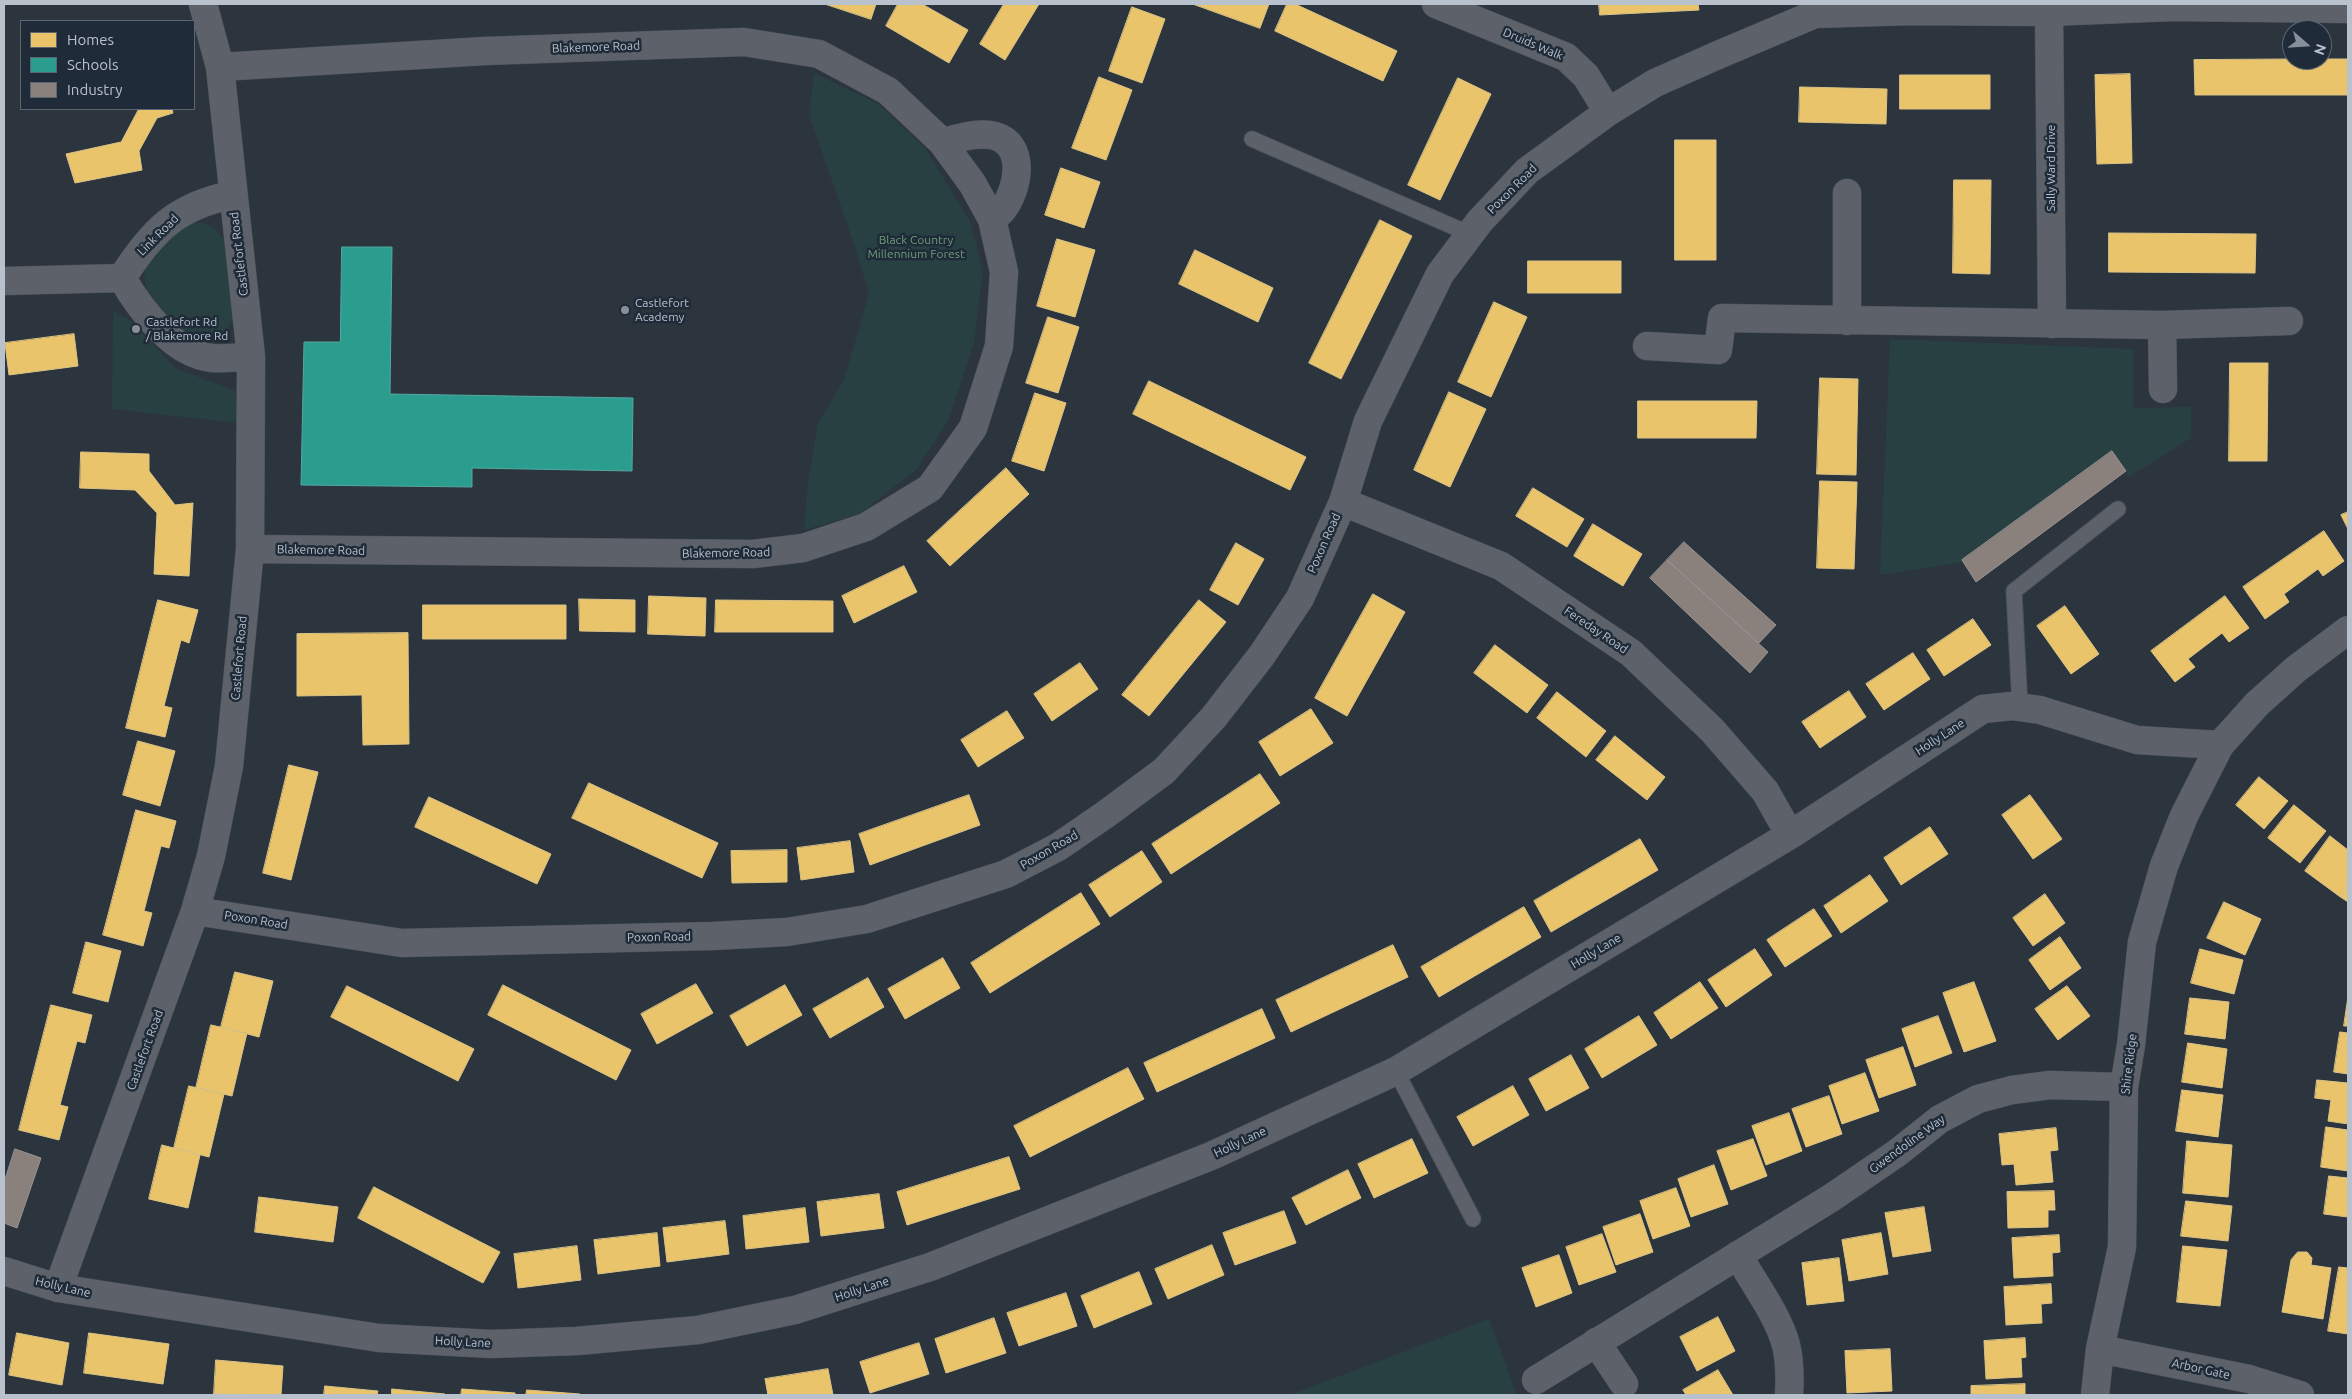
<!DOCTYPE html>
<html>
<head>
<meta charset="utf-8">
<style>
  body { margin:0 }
  #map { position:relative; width:2352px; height:1399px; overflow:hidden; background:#2c343d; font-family:Ubuntu,sans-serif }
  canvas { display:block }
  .frame { position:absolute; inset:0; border:5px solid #b8c1cc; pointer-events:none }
  .legend { position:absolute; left:20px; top:20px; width:175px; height:90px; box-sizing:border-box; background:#1f2b38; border:1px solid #5c6773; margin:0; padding:6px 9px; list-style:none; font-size:15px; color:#b8c1cc }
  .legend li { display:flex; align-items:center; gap:10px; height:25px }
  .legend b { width:25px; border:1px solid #5c6773 }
  .north { position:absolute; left:2282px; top:20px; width:50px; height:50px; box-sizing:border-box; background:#1f2b38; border:1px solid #5c6773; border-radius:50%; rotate:109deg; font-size:14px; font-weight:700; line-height:20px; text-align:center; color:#b8c1cc }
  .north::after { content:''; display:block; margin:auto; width:18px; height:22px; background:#87909a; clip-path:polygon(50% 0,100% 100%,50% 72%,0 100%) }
</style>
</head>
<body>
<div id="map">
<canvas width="2352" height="1399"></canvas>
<div class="frame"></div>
<ul class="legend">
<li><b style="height:14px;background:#e9c46a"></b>Homes</li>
<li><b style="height:14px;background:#2a9d8f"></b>Schools</li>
<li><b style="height:14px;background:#8a817c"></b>Industry</li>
</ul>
<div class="north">N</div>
</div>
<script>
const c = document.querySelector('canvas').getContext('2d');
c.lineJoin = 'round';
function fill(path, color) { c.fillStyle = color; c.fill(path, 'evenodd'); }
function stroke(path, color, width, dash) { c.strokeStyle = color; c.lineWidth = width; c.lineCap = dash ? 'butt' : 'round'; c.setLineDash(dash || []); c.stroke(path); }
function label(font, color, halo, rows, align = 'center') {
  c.font = font + ' Ubuntu,sans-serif'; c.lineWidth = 5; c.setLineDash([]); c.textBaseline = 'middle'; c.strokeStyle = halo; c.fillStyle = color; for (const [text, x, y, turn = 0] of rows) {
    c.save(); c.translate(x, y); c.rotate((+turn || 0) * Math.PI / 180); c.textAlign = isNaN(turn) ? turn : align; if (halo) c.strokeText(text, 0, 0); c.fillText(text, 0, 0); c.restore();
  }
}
const green = new Path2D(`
  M 814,73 L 878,104 L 925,148 L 970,221 L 983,270 L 974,343 L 948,421 L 917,469 L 860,514 L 804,530 L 808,483 L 818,423 L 844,380 L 869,294 L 854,244 L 809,115 Z
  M 189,223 C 195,223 204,222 209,225 C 236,241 237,287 237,315 C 233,320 228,329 222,333 C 190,351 138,302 145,269 C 148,251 175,232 189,223 Z
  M 113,310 L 131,321 L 175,368 L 235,391 L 238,423 L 112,409 Z
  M 1890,339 L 2133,349 L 2133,408 L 2191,407 L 2191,438 L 2129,477 L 2112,451 L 1959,563 L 1880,575 Z
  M 1489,1319 L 1517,1395 L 1290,1395 Z`);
const homes = new Path2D(`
  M 825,4 L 876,4 L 871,19 Z
  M 898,4 L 922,4 L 968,30 L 949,63 L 886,26 Z
  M 1004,4 L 1039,4 L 1005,60 L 980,44 Z
  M 1193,4 L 1269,4 L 1260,28 Z
  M 1287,4 L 1295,4 L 1397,51 L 1383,81 L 1275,31 Z
  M 1599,4 L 1698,4 L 1699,10 L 1600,15 Z
  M 1132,7 L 1165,19 L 1142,83 L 1109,71 Z
  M 2292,59 L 2348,59 L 2348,95 L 2195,95 L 2194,60 Z
  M 2130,74 L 2132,163 L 2097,164 L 2095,75 Z
  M 1900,75 L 1990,75 L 1990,109 L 1900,109 Z
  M 1099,77 L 1132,90 L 1106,160 L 1072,148 Z
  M 1458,78 L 1491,94 L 1440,200 L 1408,185 Z
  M 1800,87 L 1887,89 L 1886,124 L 1799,122 Z
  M 139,109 L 172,109 L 173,113 L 157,118 L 139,151 L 142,170 L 75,183 L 66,154 L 121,142 Z
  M 1675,140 L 1716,140 L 1716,260 L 1675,260 Z
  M 1061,168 L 1100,182 L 1084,228 L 1045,215 Z
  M 1954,180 L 1991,180 L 1990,274 L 1953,273 Z
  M 1380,220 L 1412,236 L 1341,379 L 1309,363 Z
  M 2109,233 L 2256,234 L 2255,273 L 2109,272 Z
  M 1057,239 L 1095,250 L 1075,317 L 1037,306 Z
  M 1195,250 L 1273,288 L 1258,322 L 1179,284 Z
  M 1528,261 L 1621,261 L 1621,293 L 1528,293 Z
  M 1494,302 L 1527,317 L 1491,397 L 1458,382 Z
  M 1048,317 L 1079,327 L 1058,393 L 1026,383 Z
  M 74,334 L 78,366 L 9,375 L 5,343 Z
  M 2230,363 L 2268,363 L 2267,461 L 2229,461 Z
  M 1820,378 L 1858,379 L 1856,475 L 1817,474 Z
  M 1149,381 L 1306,457 L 1290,490 L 1133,414 Z
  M 1449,392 L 1486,409 L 1450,487 L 1414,470 Z
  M 1035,393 L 1066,403 L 1044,471 L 1012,461 Z
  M 1638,401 L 1757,401 L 1756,438 L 1638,438 Z
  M 81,452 L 149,454 L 149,471 L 175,505 L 193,503 L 189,576 L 154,574 L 157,513 L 135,490 L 80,488 Z
  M 1006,468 L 1029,494 L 950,566 L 927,541 Z
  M 1820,481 L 1857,482 L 1854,569 L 1817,568 Z
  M 1533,488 L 1584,519 L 1567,547 L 1516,516 Z
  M 2348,512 L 2348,529 L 2341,515 Z
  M 1593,524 L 1642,554 L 1623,586 L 1574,556 Z
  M 2324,531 L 2344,561 L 2323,576 L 2318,569 L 2284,594 L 2289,602 L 2265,619 L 2243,587 Z
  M 1236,543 L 1264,559 L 1238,605 L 1210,590 Z
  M 904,566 L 917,592 L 854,623 L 842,596 Z
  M 1373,594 L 1405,612 L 1347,716 L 1315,698 Z
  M 649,596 L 706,598 L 705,636 L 648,634 Z
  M 2225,596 L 2249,628 L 2229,642 L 2222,633 L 2188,659 L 2195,667 L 2175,682 L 2151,651 Z
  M 579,599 L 635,600 L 635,632 L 580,631 Z
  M 158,600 L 198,610 L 189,643 L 181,640 L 164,706 L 172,708 L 165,737 L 126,728 Z
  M 716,600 L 833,601 L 833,632 L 715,632 Z
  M 1199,600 L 1226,622 L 1149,716 L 1122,695 Z
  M 423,605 L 566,605 L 566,639 L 423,639 Z
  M 2065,606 L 2099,654 L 2071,674 L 2037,626 Z
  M 1973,619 L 1991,645 L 1944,676 L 1927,650 Z
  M 408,633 L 409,744 L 363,745 L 362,695 L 297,696 L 297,634 Z
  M 1495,645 L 1548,685 L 1527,713 L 1474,673 Z
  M 1913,653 L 1930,679 L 1884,710 L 1866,684 Z
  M 1080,663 L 1098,689 L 1052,721 L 1034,694 Z
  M 1849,691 L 1866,717 L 1820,748 L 1802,722 Z
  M 1557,692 L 1606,731 L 1586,757 L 1537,718 Z
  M 1311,709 L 1333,743 L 1280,776 L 1259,742 Z
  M 1007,711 L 1024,738 L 978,767 L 961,740 Z
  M 1615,736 L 1665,777 L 1647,800 L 1596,760 Z
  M 138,741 L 175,751 L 160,806 L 123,795 Z
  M 289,765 L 318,772 L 291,880 L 263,873 Z
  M 1260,774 L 1280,803 L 1171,874 L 1152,844 Z
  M 2259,777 L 2288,801 L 2264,829 L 2236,805 Z
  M 589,783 L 718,843 L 702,878 L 572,818 Z
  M 969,795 L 980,825 L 870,865 L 859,834 Z
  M 2030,795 L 2062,839 L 2033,859 L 2002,815 Z
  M 429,797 L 551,854 L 537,884 L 415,827 Z
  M 2294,805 L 2326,831 L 2300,863 L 2268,838 Z
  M 136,810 L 176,821 L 169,848 L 161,846 L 144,911 L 152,913 L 143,946 L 103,935 Z
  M 1930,827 L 1948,854 L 1901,885 L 1884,858 Z
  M 2330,836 L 2348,850 L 2348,882 L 2339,896 L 2305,871 Z
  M 1640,839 L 1658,870 L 1551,932 L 1534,901 Z
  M 850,841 L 854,872 L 801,880 L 797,848 Z
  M 787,850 L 787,882 L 732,883 L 731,851 Z
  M 1142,851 L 1162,882 L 1110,917 L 1089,885 Z
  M 1870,875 L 1888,901 L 1841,933 L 1824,906 Z
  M 2348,882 L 2348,902 L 2339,896 Z
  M 1081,893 L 1100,924 L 990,993 L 971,963 Z
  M 2045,894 L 2065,923 L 2033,946 L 2013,918 Z
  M 2224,902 L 2261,919 L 2245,955 L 2207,938 Z
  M 1524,907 L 1541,937 L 1439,997 L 1421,967 Z
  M 1814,909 L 1832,936 L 1785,967 L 1767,940 Z
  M 2060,937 L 2081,968 L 2050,990 L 2029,960 Z
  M 86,942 L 121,951 L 108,1002 L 73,993 Z
  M 1393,945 L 1408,977 L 1291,1032 L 1276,1000 Z
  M 1755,949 L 1772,975 L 1726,1007 L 1708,980 Z
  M 2200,949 L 2243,960 L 2234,994 L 2191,983 Z
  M 943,958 L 960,988 L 905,1019 L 888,989 Z
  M 235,972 L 273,981 L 259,1037 L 221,1027 Z
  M 868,978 L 884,1007 L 830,1038 L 813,1009 Z
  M 1700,982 L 1718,1008 L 1671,1039 L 1654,1013 Z
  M 1974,982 L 1996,1041 L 1964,1052 L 1943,993 Z
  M 696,984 L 713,1013 L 657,1044 L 641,1014 Z
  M 503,985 L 631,1050 L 616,1080 L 488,1015 Z
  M 785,985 L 802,1015 L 747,1046 L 730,1016 Z
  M 347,986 L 474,1049 L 458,1081 L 331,1017 Z
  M 2067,986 L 2090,1016 L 2058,1040 L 2035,1009 Z
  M 2348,997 L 2348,1026 L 2344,1026 Z
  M 2190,998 L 2229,1002 L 2225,1039 L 2185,1034 Z
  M 51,1005 L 92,1015 L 85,1043 L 77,1041 L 60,1105 L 68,1107 L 59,1140 L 19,1130 Z
  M 1262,1009 L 1275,1038 L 1157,1092 L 1144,1063 Z
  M 1639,1016 L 1657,1045 L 1602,1078 L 1585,1049 Z
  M 1938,1016 L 1952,1053 L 1915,1067 L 1902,1029 Z
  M 211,1025 L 247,1033 L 232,1096 L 196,1088 Z
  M 2340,1032 L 2348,1033 L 2348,1074 L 2334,1072 Z
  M 2188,1043 L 2227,1049 L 2222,1088 L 2182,1082 Z
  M 1903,1047 L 1916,1085 L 1879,1098 L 1866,1060 Z
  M 1571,1055 L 1589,1088 L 1546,1111 L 1529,1079 Z
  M 1128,1068 L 1144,1099 L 1030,1157 L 1014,1126 Z
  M 1865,1073 L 1879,1111 L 1842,1124 L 1829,1086 Z
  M 2317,1080 L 2348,1083 L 2348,1124 L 2328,1121 L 2331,1100 L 2315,1098 Z
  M 189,1086 L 224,1094 L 209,1157 L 174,1148 Z
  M 1513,1086 L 1529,1115 L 1473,1146 L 1457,1117 Z
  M 2182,1090 L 2223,1095 L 2218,1137 L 2176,1131 Z
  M 1829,1096 L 1842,1134 L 1806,1147 L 1792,1109 Z
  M 1789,1113 L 1802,1151 L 1766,1165 L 1752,1126 Z
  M 2326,1127 L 2348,1130 L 2348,1171 L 2321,1167 Z
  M 2056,1128 L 2058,1150 L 2050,1151 L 2053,1182 L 2016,1185 L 2014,1164 L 2002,1165 L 1999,1134 Z
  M 1412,1139 L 1428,1173 L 1374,1198 L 1358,1164 Z
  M 1753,1139 L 1767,1176 L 1731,1190 L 1717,1151 Z
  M 2187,1141 L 2232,1145 L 2228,1197 L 2183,1193 Z
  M 162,1145 L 200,1155 L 188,1208 L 149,1199 Z
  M 1009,1157 L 1020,1189 L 907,1225 L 897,1192 Z
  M 1714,1165 L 1728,1204 L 1691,1217 L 1678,1179 Z
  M 1348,1170 L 1361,1198 L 1306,1225 L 1292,1198 Z
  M 2329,1176 L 2348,1178 L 2348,1217 L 2324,1214 Z
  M 374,1187 L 500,1252 L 483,1283 L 358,1218 Z
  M 1676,1188 L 1690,1226 L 1653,1239 L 1640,1201 Z
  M 2054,1191 L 2055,1210 L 2048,1210 L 2048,1227 L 2008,1228 L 2007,1192 Z
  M 879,1194 L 884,1228 L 821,1236 L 817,1202 Z
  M 259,1197 L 338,1207 L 333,1242 L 255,1232 Z
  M 2186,1201 L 2232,1206 L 2228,1241 L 2181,1236 Z
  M 1924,1207 L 1931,1251 L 1893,1257 L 1885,1213 Z
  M 805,1208 L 809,1242 L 746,1249 L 743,1216 Z
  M 1284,1211 L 1296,1243 L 1235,1265 L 1223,1233 Z
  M 1640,1214 L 1653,1252 L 1616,1265 L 1603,1227 Z
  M 725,1221 L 729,1254 L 667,1262 L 663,1228 Z
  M 657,1233 L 660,1266 L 598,1274 L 594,1240 Z
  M 1881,1233 L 1888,1274 L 1849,1281 L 1842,1240 Z
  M 1602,1234 L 1616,1272 L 1579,1285 L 1566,1247 Z
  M 2059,1235 L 2060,1252 L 2052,1253 L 2053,1276 L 2014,1278 L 2012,1238 Z
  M 1212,1245 L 1224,1275 L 1168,1299 L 1155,1269 Z
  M 577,1246 L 581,1280 L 518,1288 L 514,1254 Z
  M 2183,1246 L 2227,1250 L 2220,1306 L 2177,1302 Z
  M 2298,1252 L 2307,1252 L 2312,1258 L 2311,1265 L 2331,1268 L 2323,1319 L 2282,1312 L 2291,1260 Z
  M 1559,1255 L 1572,1293 L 1536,1307 L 1522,1268 Z
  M 1839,1258 L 1844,1301 L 1807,1305 L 1802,1263 Z
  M 2339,1267 L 2348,1268 L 2348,1334 L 2328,1331 Z
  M 1139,1272 L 1152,1304 L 1094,1328 L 1081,1296 Z
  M 2051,1284 L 2052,1303 L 2041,1304 L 2042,1323 L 2006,1325 L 2004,1287 Z
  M 1066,1293 L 1077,1326 L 1019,1346 L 1007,1313 Z
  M 1718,1317 L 1735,1351 L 1697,1371 L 1680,1337 Z
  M 994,1318 L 1006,1353 L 946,1373 L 935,1339 Z
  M 17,1333 L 69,1343 L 62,1385 L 9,1375 Z
  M 89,1333 L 169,1344 L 163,1384 L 84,1373 Z
  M 2025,1338 L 2026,1357 L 2021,1358 L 2022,1377 L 1986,1379 L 1984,1341 Z
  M 919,1343 L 929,1374 L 870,1393 L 860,1362 Z
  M 1890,1349 L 1892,1391 L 1847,1393 L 1845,1351 Z
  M 216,1360 L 283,1366 L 281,1395 L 214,1394 Z
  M 828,1369 L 833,1395 L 768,1395 L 765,1379 Z
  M 1718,1370 L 1733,1395 L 1686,1395 L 1683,1390 Z
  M 2025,1384 L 2025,1395 L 1971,1395 L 1971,1386 Z
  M 325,1386 L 378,1391 L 377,1395 L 324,1395 Z
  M 392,1389 L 445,1394 L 445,1395 L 392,1395 Z
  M 462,1389 L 515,1393 L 515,1395 L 461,1395 Z
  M 527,1390 L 580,1394 L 580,1395 L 526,1395 Z`);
const schools = new Path2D(`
  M 342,247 L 392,247 L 390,394 L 633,398 L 632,471 L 472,468 L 472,487 L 301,485 L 304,342 L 340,342 Z`);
const industry = new Path2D(`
  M 2112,451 L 2126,471 L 1976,582 L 1962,560 Z
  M 1684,542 L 1776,625 L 1759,643 L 1667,560 Z
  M 1667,560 L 1768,652 L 1750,673 L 1650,578 Z
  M 15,1149 L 41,1158 L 17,1228 L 4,1223 L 4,1183 Z`);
const service = new Path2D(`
  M 1252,139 L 1470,234
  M 2020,707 L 2014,591 L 2118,509
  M 1396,1071 L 1473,1219`);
const minor = new Path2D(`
  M 1436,4 L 1566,57 L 1586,76 L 1608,112
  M 2049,12 L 2052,324
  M 220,67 L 485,51 L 744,42 L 819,54 L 888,91 L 942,142 L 972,183 L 992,219 L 1004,272 L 999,346 L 973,428 L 930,488 L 866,527 L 803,548 L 753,554 L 250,549
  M 942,142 C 958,139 979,131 995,136 C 1027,145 1018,190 1003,209 C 1000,213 995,216 992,219
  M 122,278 C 140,309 173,354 212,358 C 224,359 238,357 251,357
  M 122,278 C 152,231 176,206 232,195
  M 4,281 L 122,278
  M 1847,321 L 1847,193
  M 2162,325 L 2163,389
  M 1647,346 L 1718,350 L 1722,318 L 2162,325 L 2289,321
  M 1343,502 L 1501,566 L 1631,653 L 1712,730 L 1765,791 L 1790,835
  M 195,911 L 402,943 L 713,936 L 787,932 L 867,919 L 1006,874 L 1058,847 L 1106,814 L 1164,771 L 1214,717 L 1262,655 L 1300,598 L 1343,502 L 1368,421 L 1440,274 L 1480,221 L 1527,171 L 1608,112 L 1655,83 L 1718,55 L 1815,14 L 1911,11 L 2049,12 L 2173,7 L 2348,9
  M 1738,1255 C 1753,1282 1778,1315 1786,1345 C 1790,1361 1790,1378 1789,1395
  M 4,1271 L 58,1288 L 379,1338 L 491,1344 L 577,1341 L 698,1330 L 795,1310 L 930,1267 L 1211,1156 L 1396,1071 L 1790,835 L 1983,709 L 2012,706 L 2040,710 L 2137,740 L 2220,745
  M 58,1288 L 195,911 L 211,856 L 229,766 L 250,549 L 251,357 L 220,67 L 203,4
  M 1596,1342 L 1624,1384
  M 2100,1349 L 2249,1379 L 2300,1395
  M 1536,1380 L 1831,1198 L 1897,1153 L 1940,1119 L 1978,1099 L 2012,1090 L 2050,1085 L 2124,1087
  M 2095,1395 L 2100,1349 L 2122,1247 L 2124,1087 L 2131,1045 L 2142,942 L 2164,866 L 2184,816 L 2220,745 L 2257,704 L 2296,669 L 2348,630`);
const markers = [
  [625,310,5,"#87909a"],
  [136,329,5,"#87909a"]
];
const streetNames = [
  ["Druids Walk",1533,44,23],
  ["Blakemore Road",596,47,-2],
  ["Sally Ward Drive",2051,168,-90],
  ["Poxon Road",1512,189,-45],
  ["Link Road",158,235,-45],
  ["Castlefort Road",239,254,-97],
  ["Poxon Road",1324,543,-66],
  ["Blakemore Road",321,550,1],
  ["Blakemore Road",726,553,-1],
  ["Fereday Road",1596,630,34],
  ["Castlefort Road",239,658,-85],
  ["Holly Lane",1940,737,-33],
  ["Poxon Road",1049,850,-30],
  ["Poxon Road",256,920,9],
  ["Poxon Road",659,937,-1],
  ["Holly Lane",1596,951,-31],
  ["Castlefort Road",145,1050,-70],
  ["Shire Ridge",2129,1064,-83],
  ["Holly Lane",1240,1142,-25],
  ["Gwendoline Way",1907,1144,-36],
  ["Holly Lane",63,1287,13],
  ["Holly Lane",862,1289,-18],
  ["Holly Lane",463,1342,3],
  ["Arbor Gate",2201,1369,12]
];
const parkNames = [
  ["Black Country",916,240],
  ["Millennium Forest",916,254]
];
const poiNames = [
  ["Castlefort",635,303],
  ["Academy",635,317],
  ["Castlefort Rd",146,322],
  ["/ Blakemore Rd",146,336]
];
fill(green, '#294043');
fill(homes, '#e9c46a');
stroke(homes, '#dac387', 1);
fill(schools, '#2a9d8f');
stroke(schools, '#55a8a1', 1);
fill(industry, '#8a817c');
stroke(industry, '#989494', 1);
stroke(service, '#4b5057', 17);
stroke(minor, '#4b5057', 29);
stroke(service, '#5d626a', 15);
stroke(minor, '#5d626a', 28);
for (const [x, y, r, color] of markers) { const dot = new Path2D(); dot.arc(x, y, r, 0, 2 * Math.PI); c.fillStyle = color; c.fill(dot); stroke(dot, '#1f2b38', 2); }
label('12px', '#b8c1cc', '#1f2b38', streetNames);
label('12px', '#6e9e77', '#1f2b38', parkNames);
label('12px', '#b8c1cc', '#1f2b38', poiNames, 'left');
</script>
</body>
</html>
